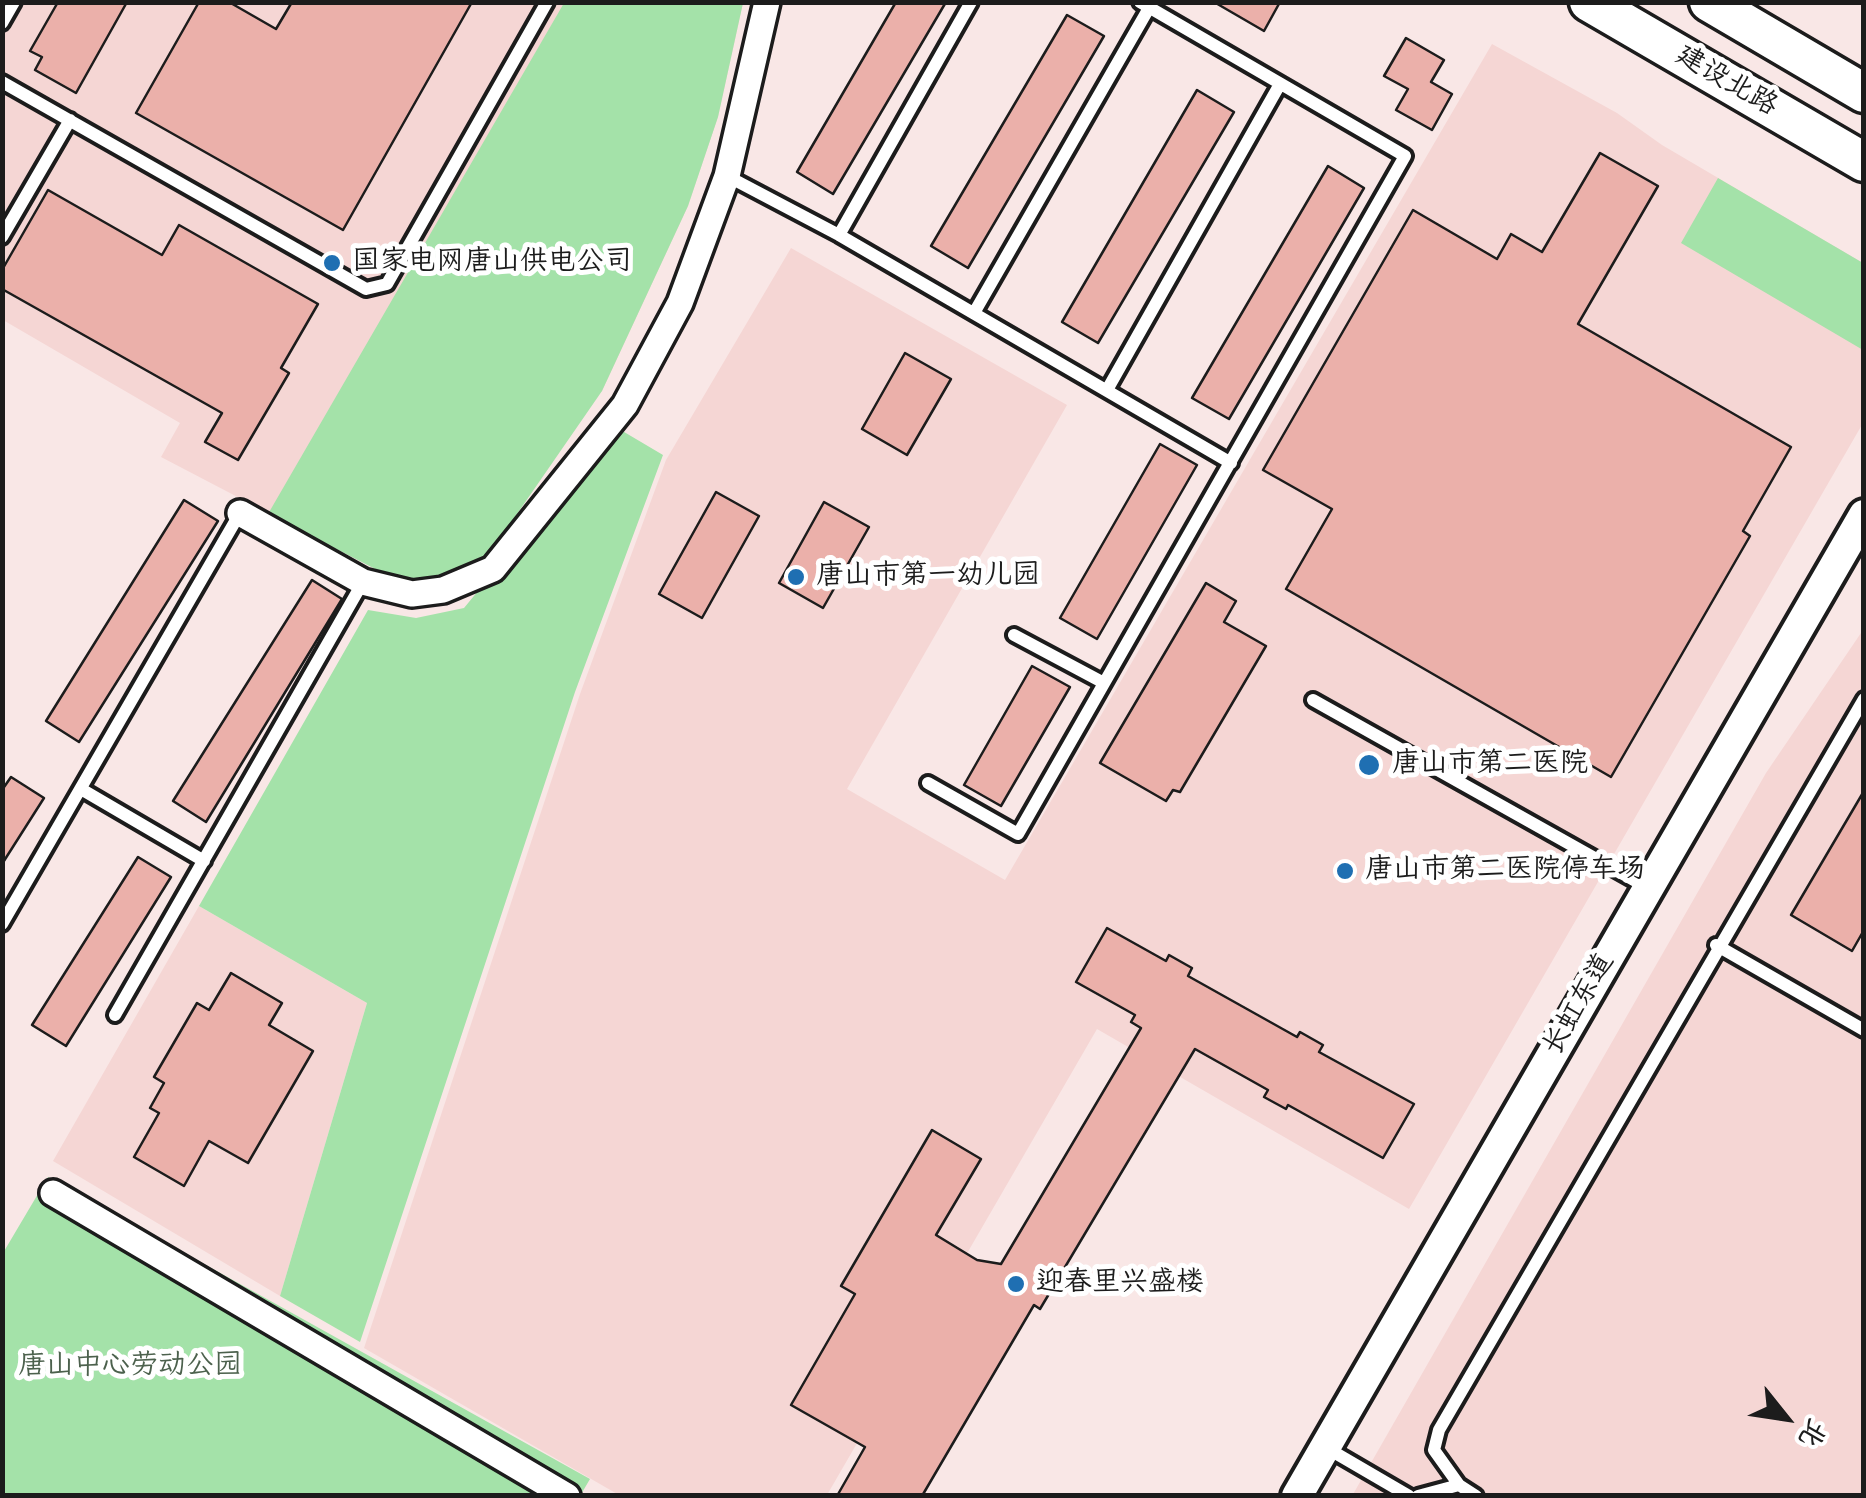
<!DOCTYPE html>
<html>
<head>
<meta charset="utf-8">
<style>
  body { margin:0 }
  #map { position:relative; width:1866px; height:1498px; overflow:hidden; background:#f9e7e6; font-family:"Architects Daughter","LXGW WenKai TC",sans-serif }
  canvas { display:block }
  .frame { position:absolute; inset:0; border:5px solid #1c1c1c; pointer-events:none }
  .north { position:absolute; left:1736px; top:1368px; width:100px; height:100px; -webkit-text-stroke:8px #fff; paint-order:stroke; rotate:120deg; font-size:28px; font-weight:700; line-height:40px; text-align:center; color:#1c1c1c }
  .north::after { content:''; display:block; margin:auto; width:35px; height:45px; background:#1c1c1c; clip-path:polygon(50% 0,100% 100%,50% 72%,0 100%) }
</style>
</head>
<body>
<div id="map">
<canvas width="1866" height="1498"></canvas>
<div class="frame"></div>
<div class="north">北</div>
</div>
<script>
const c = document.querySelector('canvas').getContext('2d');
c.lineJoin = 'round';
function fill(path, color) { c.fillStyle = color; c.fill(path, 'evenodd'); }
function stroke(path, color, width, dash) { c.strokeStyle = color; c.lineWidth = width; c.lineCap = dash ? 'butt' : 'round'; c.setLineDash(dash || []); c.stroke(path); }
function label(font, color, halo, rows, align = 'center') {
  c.font = font + ' "Architects Daughter","LXGW WenKai TC",sans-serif'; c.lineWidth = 10; c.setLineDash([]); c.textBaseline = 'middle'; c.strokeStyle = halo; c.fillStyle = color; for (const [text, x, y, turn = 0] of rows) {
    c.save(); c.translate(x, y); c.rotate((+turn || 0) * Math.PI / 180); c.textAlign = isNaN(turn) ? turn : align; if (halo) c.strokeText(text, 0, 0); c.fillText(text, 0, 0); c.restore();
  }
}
const built = new Path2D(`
  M 3,3 L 743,3 L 718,117 L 688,206 L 602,391 L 387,575 L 161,457 L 180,423 L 3,320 Z
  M 1492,44 L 1617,113 L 1662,145 L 1863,263 L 1863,423 L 1409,1209 L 1097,1029 L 827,1495 L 619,1495 L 364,1348 L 580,694 L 666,460 L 791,248 L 1067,405 L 847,789 L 1005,880 Z
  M 1863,630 L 1863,1495 L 1352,1496 L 1766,773 Z
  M 199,906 L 367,1003 L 280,1296 L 53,1161 Z`);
const green = new Path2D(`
  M 564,3 L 743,3 L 718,117 L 688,206 L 602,391 L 490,553 L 446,584 L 387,575 L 268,514 Z
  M 1718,178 L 1863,263 L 1863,350 L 1681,243 Z
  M 614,426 L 663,455 L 575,692 L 360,1342 L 280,1296 L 367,1003 L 199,906 L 368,610 L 416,618 L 464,608 Z
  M 48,1177 L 590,1479 L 580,1496 L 3,1496 L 3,1253 Z`);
const building = new Path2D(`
  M 58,2 L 127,2 L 76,93 L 35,70 L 42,57 L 30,51 Z
  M 199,2 L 229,2 L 276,29 L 292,2 L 472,2 L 343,230 L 136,113 Z
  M 896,2 L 946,2 L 833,194 L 797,172 Z
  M 1214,2 L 1280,2 L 1264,31 Z
  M 1067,15 L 1104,36 L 968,268 L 931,246 Z
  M 1406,38 L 1444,60 L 1431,82 L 1452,94 L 1432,130 L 1396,110 L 1408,89 L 1384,76 Z
  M 1197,90 L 1234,112 L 1098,343 L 1062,322 Z
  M 1600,153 L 1658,186 L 1578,324 L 1791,447 L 1743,531 L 1750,536 L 1611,777 L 1286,589 L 1332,509 L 1263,470 L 1413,210 L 1497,259 L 1511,234 L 1542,252 Z
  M 1328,166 L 1364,188 L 1229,419 L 1192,398 Z
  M 48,190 L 162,255 L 179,225 L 318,304 L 281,368 L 289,373 L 238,460 L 205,442 L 222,413 L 2,289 L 2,270 Z
  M 905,353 L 951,379 L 907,455 L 862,429 Z
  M 1160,444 L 1197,465 L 1097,639 L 1060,618 Z
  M 716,492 L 759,516 L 702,618 L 659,594 Z
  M 184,500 L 218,521 L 79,742 L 46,721 Z
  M 824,502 L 869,527 L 823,608 L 779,583 Z
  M 312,580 L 342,599 L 206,822 L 173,801 Z
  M 1206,583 L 1236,601 L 1224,622 L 1266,646 L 1180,792 L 1173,790 L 1166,801 L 1100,763 Z
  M 1032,666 L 1070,687 L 1001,806 L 964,785 Z
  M 11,777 L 44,798 L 2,864 L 2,790 Z
  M 1864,791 L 1864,930 L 1852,951 L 1791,915 Z
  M 138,857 L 171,877 L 66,1046 L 32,1025 Z
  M 1107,928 L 1166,961 L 1169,955 L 1192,968 L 1188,976 L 1297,1037 L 1300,1032 L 1323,1045 L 1319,1052 L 1414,1104 L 1383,1158 L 1288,1105 L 1286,1109 L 1264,1097 L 1268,1090 L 1195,1049 L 1040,1309 L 1034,1305 L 922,1496 L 837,1496 L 865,1447 L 791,1405 L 855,1294 L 841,1286 L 932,1130 L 981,1159 L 936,1235 L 977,1260 L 1001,1264 L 1141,1028 L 1131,1022 L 1135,1015 L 1076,982 Z
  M 231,973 L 282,1003 L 269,1025 L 313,1051 L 248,1163 L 209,1141 L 184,1186 L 134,1157 L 159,1113 L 150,1108 L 164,1083 L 154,1077 L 197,1003 L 209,1010 Z`);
const service = new Path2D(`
  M 2,23 L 14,2
  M 2,82 L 366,289 L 387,284 L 547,2
  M 727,176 L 839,235 L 1231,463
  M 839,235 L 971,2
  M 2,237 L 70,120
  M 974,313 L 1149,8
  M 1107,390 L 1280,84
  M 1014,635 L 1104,683
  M 1313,700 L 1648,888
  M 928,783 L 1018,834 L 1405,156 L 1140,2
  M 81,789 L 204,861
  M 2,924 L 240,513
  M 1716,945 L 1864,1030
  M 115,1015 L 363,582
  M 1325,1447 L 1409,1496
  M 1418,1496 L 1459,1485
  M 1476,1496 L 1459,1485 L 1434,1450 L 1439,1430 L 1864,699`);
const minor = new Path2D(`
  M 240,513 L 363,582 L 412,594 L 443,590 L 493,569 L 625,405 L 680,303 L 727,176 L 767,2
  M 53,1193 L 567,1496`);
const tertiary = new Path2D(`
  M 1297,1496 L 1864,515`);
const primary = new Path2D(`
  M 1589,2 L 1864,162
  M 1709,2 L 1864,93`);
const markers = [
  [332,263,10,"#1f6fb2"],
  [796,577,10,"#1f6fb2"],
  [1369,765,12,"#1f6fb2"],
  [1345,871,10,"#1f6fb2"],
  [1016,1284,10,"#1f6fb2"]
];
const streetNames = [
  ["建设北路",1726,82,30],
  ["长虹东道",1580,1005,-60]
];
const poiNames = [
  ["国家电网唐山供电公司",352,263],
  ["唐山市第一幼儿园",816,577],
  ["唐山市第二医院",1392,765],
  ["唐山市第二医院停车场",1365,871],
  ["迎春里兴盛楼",1036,1284]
];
const parkNames = [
  ["唐山中心劳动公园",130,1367]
];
fill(built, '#f5d6d4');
fill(green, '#a4e2a9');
fill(building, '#ebb0aa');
stroke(building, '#1c1c1c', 2.5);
stroke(service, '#1c1c1c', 20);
stroke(minor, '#1c1c1c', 32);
stroke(tertiary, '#1c1c1c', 38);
stroke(primary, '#1c1c1c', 45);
stroke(service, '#fff', 12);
stroke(minor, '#fff', 25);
stroke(tertiary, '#fff', 30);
stroke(primary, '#fff', 38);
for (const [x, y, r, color] of markers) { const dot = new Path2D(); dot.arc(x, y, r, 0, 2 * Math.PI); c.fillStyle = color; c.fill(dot); stroke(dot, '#fff', 4); }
label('28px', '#1c1c1c', '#fff', streetNames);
label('28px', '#1c1c1c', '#fff', poiNames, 'left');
label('28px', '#4c614d', '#fff', parkNames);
</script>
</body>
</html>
